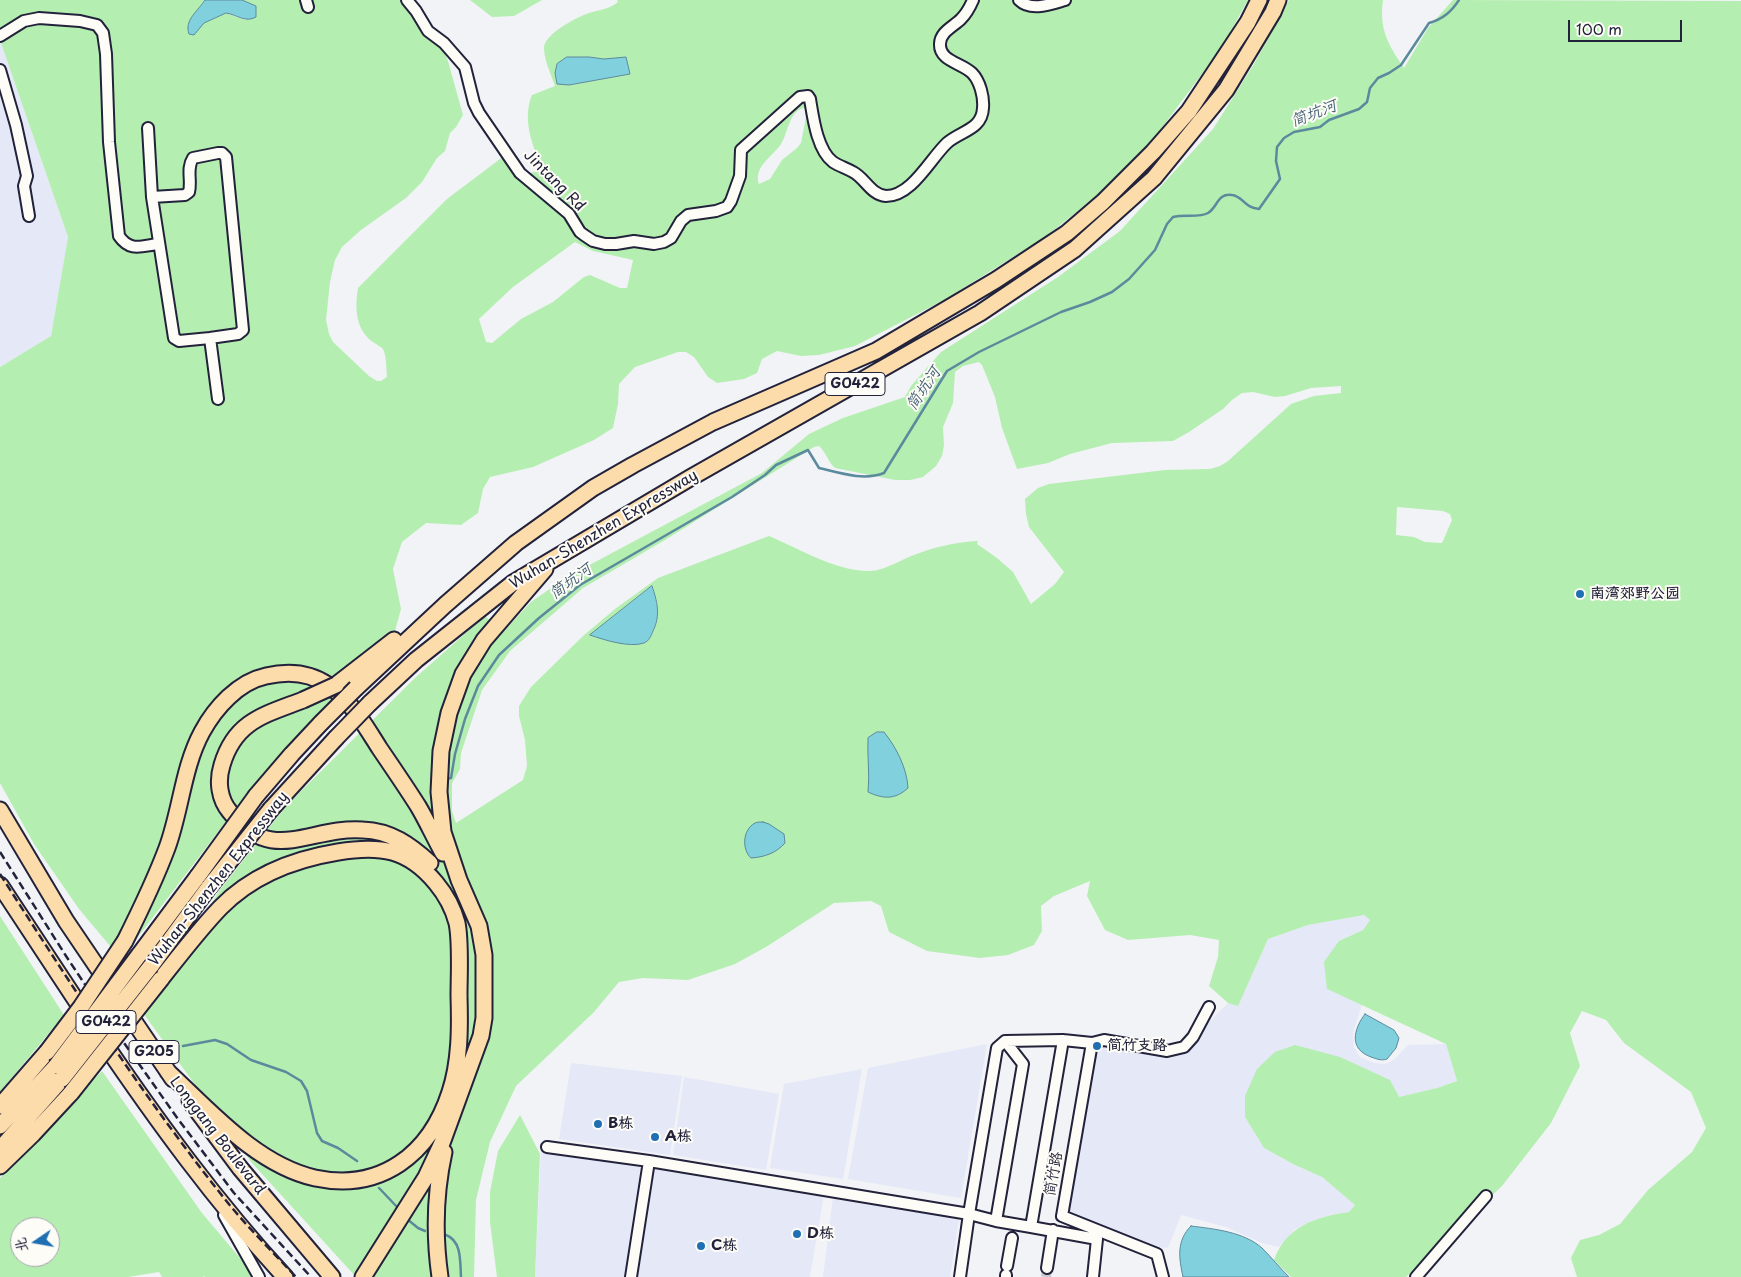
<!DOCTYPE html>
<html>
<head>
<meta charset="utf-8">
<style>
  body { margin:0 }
  #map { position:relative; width:1741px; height:1277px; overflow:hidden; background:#f2f3f7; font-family:"Playpen Sans","LXGW WenKai TC",sans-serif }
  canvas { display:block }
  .north { position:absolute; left:10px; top:1217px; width:50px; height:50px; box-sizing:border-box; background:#fdfcf7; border:1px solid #a5a5ac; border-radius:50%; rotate:258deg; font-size:14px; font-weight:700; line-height:20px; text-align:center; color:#22223b }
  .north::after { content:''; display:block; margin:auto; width:18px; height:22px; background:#1f6fb2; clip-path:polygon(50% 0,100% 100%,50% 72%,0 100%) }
  .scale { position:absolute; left:1568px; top:20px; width:114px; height:22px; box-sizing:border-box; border:2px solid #22223b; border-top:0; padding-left:6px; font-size:15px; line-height:18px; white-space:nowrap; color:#22223b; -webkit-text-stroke:4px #fdfcf7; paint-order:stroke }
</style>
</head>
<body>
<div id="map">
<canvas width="1741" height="1277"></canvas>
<div class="north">北</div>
<div class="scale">100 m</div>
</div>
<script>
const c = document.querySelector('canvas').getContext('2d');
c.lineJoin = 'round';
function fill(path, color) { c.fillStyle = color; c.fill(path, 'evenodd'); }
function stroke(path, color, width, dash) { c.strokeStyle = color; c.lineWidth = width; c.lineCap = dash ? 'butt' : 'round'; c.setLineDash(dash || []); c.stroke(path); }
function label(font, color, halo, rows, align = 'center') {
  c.font = font + ' "Playpen Sans","LXGW WenKai TC",sans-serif'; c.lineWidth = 4; c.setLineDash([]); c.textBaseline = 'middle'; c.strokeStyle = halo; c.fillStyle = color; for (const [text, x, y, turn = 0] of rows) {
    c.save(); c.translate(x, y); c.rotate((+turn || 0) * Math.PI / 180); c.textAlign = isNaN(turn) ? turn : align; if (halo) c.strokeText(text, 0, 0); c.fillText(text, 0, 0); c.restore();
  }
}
const built = new Path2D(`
  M 0,40 L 68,237 L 51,336 L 0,367 Z
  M 1364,915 L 1370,920 L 1363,930 L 1339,941 L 1327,989 L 1362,1005 L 1353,1032 L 1354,1047 L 1360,1057 L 1374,1063 L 1385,1064 L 1394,1060 L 1408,1045 L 1446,1044 L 1457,1081 L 1437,1088 L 1399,1097 L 1245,1117 L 1264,1148 L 1293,1164 L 1322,1177 L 1355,1205 L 1349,1212 L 1326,1216 L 1295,1229 L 1279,1247 L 1262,1243 L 1226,1227 L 1181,1215 L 1168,1248 L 1152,1246 L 1066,1212 L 1095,1048 L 1107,1045 L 1174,1056 L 1188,1051 L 1204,1027 L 1228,1003 L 1238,1005 L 1268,939 L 1308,925 Z
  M 987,1044 L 961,1198 L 848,1179 L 868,1068 Z
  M 571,1063 L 682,1076 L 670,1155 L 559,1139 Z
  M 862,1069 L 843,1179 L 770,1168 L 784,1084 Z
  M 684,1077 L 779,1094 L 766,1170 L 673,1155 Z
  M 541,1149 L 642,1165 L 625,1277 L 535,1277 Z
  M 652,1166 L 824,1194 L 810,1277 L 635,1277 Z
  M 833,1197 L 959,1219 L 950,1277 L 823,1277 Z`);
const green = new Path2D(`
  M 0,0 L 205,0 L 191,18 L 204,23 L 226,13 L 245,20 L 256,6 L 242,0 L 411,0 L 444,40 L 441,44 L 448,61 L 463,115 L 456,127 L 450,133 L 445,151 L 437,158 L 422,182 L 406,198 L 361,230 L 342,247 L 335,260 L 330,282 L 326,320 L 329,334 L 333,342 L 369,376 L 377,381 L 381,381 L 387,377 C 386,369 387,357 383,349 C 380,346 374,343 370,340 C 355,326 355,307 358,288 L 447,199 L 504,156 C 512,162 522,166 530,173 L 538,171 L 542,168 C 532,145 522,119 532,95 L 555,86 C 551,74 544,60 544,48 C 544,34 577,17 589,13 C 599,10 610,9 618,2 L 617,0 L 1248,0 L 1222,47 L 1146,149 L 1098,195 L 1045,237 L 946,299 L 855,346 L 819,355 L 801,356 L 777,351 L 762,359 L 757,373 L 744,379 L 717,383 L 708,377 L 694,357 L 686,352 L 678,352 L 635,367 L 619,384 L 618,404 L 613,428 L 594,440 L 533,467 L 490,477 L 483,489 L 478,513 L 461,525 L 426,523 L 402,542 L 393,569 L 401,609 L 393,638 L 241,802 L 121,959 L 79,909 L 34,844 L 0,783 L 0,367 L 51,336 L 68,237 L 0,40 ZM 589,57 L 604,59 L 630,74 L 569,85 ZM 803,108 L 805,109 L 806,117 L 801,143 L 797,148 L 782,160 L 770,179 L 759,184 C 753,167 773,156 781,144 C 788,133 789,112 803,108 ZM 575,242 L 593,251 L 633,260 L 627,288 L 620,288 L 590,275 L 584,277 L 553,302 L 521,319 L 492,343 L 486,342 L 479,319 L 513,287 Z
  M 470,0 L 542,0 L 514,16 L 492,17 Z
  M 1289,0 L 1383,0 C 1379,30 1388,44 1404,68 L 1428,28 L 1453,0 L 1741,1 L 1741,1277 L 1577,1277 L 1571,1258 L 1580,1240 L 1599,1235 L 1620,1224 L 1648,1190 L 1692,1152 L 1706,1128 L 1691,1092 L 1624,1043 L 1606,1020 L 1582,1011 L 1570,1033 L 1580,1066 L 1551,1123 L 1502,1186 L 1406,1277 L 1291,1277 L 1274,1260 C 1286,1226 1316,1217 1349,1212 L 1355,1205 L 1322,1177 L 1293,1164 L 1264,1148 L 1245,1117 L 1245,1096 L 1257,1069 L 1275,1052 L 1295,1045 L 1340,1057 L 1390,1080 L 1399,1097 L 1437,1088 L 1457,1081 L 1446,1044 L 1327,989 L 1324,962 L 1339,941 L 1363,930 L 1370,920 L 1364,915 L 1308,925 L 1268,939 L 1238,1006 L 1228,1003 L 1209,986 L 1218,957 L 1219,940 L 1190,935 L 1128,940 L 1105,930 L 1087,896 L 1090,881 L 1054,896 L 1041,906 L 1042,931 L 1034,945 L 1008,955 L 980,958 L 927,951 L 889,932 L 881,906 L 871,901 L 834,903 L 766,947 L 735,964 L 688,980 L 643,978 L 619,982 L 594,1012 L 516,1086 L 490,1142 L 476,1200 L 474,1277 L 356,1277 L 252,1163 L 143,1013 L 163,986 L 219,891 L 287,805 L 415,678 L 485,616 L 503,632 L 531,602 L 567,577 L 762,473 L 809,434 L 843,418 L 905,397 L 911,386 L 941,352 L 1058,277 L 1120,231 L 1213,129 L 1254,64 ZM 979,362 L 982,365 L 995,397 L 1002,428 L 1017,469 L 1048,463 L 1070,454 L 1112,443 L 1173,441 L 1189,432 L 1223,409 L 1232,400 L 1242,393 L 1253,392 L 1275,397 L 1285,396 L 1311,388 L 1341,386 L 1341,393 L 1314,396 L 1291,404 L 1228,461 L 1220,466 L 1210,469 L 1165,470 L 1049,484 L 1038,488 L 1025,499 L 1026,514 L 1029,527 L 1064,572 L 1055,584 L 1031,604 L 1013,572 L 997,558 L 977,544 L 978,541 C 956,542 934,547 914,555 C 900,560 886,570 871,571 C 837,572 800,549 769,536 L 658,578 L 615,609 L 583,636 L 531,687 L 519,706 L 519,716 L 525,740 L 527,766 L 523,780 L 456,823 L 452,811 L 452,783 L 460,769 L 461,753 L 482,690 L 510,651 L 583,588 L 665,540 L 814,447 L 819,446 C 826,452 828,462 835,468 L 895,480 L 910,480 L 923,477 L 929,472 L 936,466 L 942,456 L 944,446 L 943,427 L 953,403 L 955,372 L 963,366 ZM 1397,507 L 1443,511 L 1450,514 L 1452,520 L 1442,543 L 1425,542 L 1414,537 L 1396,535 ZM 652,586 C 657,602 661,616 653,631 C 651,636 649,641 644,643 C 631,648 604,640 591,635 Z
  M 0,916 L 64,1015 L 0,1092 Z
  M 102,1071 L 202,1213 L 256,1277 L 205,1277 L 204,1276 L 203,1277 L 162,1277 L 159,1272 L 128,1277 L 0,1277 L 0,1178 ZM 20,1227 L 50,1227 L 50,1257 L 20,1257 Z
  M 520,1115 L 540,1154 L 535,1277 L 497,1277 L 490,1222 L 490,1192 L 498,1151 Z`);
const water = new Path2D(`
  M 205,0 L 242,0 L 256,6 L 256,17 C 245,23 238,15 226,13 L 204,23 L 194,35 L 189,34 C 184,20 198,11 205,0 Z
  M 567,57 L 589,57 L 604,59 L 626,57 L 630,74 L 569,85 L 557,84 L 555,73 L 557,64 Z
  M 652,586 C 657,601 661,615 653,631 C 651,636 649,641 644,643 C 630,648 604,640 590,635 Z
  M 877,732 L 884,732 C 896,747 907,768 908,788 C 895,800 883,799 868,792 C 870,774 867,756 868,738 Z
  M 763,822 L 769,824 L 784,834 L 785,843 C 776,853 765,857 751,858 C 742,850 742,830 755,823 C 757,822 760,822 763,822 Z
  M 1365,1014 L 1394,1030 L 1399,1038 L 1396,1048 L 1387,1059 C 1381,1061 1377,1059 1371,1057 C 1349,1049 1353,1030 1365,1014 Z
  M 1191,1226 C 1215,1229 1244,1232 1262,1248 C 1271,1257 1280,1268 1289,1277 L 1183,1277 C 1179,1258 1176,1241 1191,1226 Z`);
const stream = new Path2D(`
  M 445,779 L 451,778 L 455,754 L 465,719 L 478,686 L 499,655 L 539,618 L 580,585 L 732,497 L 765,475 L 776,465 L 808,450 L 819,468 C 840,473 864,481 884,473 L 947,371 L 979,352 L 1061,312 L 1090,302 L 1112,292 L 1129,279 L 1155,250 L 1167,224 L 1173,217 C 1184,214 1199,218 1208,213 C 1218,207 1217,193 1232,195 C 1243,196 1244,208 1259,209 L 1280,179 L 1276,161 L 1277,147 L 1284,138 L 1294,132 L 1320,127 L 1329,120 L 1359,109 L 1367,102 L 1370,88 L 1378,78 L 1389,73 L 1401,65 L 1429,23 C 1443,19 1451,12 1459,0
  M 183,1046 L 215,1040 L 227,1044 L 251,1060 L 286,1072 L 301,1081 L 307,1091 L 317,1133 L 322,1141 L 338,1148 L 357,1161
  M 379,1188 L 399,1209
  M 407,1219 L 418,1228 L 425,1231
  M 446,1235 C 462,1241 460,1262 461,1277`);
const minorTunnel = new Path2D(`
  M 1046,1277 L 1047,1268`);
const minor = new Path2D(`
  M 306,0 L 308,7
  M 407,0 L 416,11 L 428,31 L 444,43 L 465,67 L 474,103 L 479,113 L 520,173 L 569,214 L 580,232 L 584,235 L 593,241 L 605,244 L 616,244 L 634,241 L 654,244 L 664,242 L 671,238 L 681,221 L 688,215 L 716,211 L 727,207 L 731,201 L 740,176 L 741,150 L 800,97 L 808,96 L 810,99 C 813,117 817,150 833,162 C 839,166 846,168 853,172 C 865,178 871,195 886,196 C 912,196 930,159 947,143 C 960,131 982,130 983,108 C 984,97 980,81 972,73 C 962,63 939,61 940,44 C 940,32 953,27 961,19 C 966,14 970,7 973,0
  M 1019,0 C 1031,12 1051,4 1065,0
  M 0,36 L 24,21 L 39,18 L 80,21 L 97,25 L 103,33 L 106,54 L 109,142 L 119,236 C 130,252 141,246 158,244
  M 0,70 L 16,125 L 27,176 L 24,186 L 29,216
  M 148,128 L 152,197
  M 210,338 L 179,341 L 174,338 L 152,197 L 185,195 L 189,192 C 192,180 186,169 193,158 L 218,153 L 222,153 L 226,157 L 243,330 L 238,334 L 210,338 L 218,399
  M 1092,1043 L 1062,1216 L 1157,1254 L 1163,1277
  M 547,1147 L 649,1161 L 969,1214 L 996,1221 L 1031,1227 L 1063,1040
  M 224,1215 L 259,1277
  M 996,1221 L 1023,1064 L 1005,1041
  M 1031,1227 L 1097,1239 L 1093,1277
  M 1007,1266 L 1012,1238
  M 1047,1268 L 1053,1230
  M 631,1277 L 649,1161
  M 960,1277 L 969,1214 L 997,1048 L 1005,1041 L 1063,1040 L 1092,1043 L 1104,1040 L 1167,1051 L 1184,1047 L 1193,1037 L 1209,1007
  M 1006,1277 L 1006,1275
  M 1416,1277 L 1486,1196`);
const highway = new Path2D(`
  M 336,685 L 394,640
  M 356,688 L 445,605 L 516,543 L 593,488 L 633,465 L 713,422 L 876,351 L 996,280 L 1067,233 L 1103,202 L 1153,152 L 1189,111 L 1248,22 L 1259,0
  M 303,700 C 264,715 235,721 222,765 C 217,781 219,799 230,812 C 272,866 310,826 363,830 C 391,831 410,845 430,863
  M 370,703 L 416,660 L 513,583 L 690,478 L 980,313 L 1075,249 L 1154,178 L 1226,90 L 1273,12 L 1278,0
  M 256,796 L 292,754 L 321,723
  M 271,809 L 336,738
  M 0,810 L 66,921 L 173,1079
  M 0,885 L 87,1017
  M 125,941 C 140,911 155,880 167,848 C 181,810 183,767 202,732 C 215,708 238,682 266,676 C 287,671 309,672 328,685 C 351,700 366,727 380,749 C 393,768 406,787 418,806 C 427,821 434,837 443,853
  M 139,955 L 198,876
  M 151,966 L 209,887
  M 161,979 C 180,955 199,930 220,908 C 251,876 295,859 338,852 C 380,845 408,849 436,883 C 446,895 453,908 457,923 C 461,942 459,976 459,996 C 460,1028 460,1062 450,1092 C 430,1154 381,1192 315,1178 C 257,1165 210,1111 168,1072
  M 100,1037 C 157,1121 216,1202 285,1277
  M 190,1101 L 240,1168 L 332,1277
  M 0,1106 L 47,1052
  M 0,1126 L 56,1066
  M 0,1149 L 62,1079
  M 0,1166 L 33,1134 L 71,1093
  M 363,1277 L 426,1177 L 442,1143 L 481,1036 L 484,1018 L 484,955 L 479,926 L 459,880 L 443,832 L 439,792 L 441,751 L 449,713 L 463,674 L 484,640 L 545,569
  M 440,1277 C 434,1235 435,1193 444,1152`);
const rail = new Path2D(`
  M 0,852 L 66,956 L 122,1040 L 178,1119 L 234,1193 L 311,1277
  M 0,874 C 71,985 142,1095 224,1198 C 246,1226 272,1251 296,1277`);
const highwayBridge = new Path2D(`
  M 303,700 L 336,685
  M 321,723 L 356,688
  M 336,738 L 370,703
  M 198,876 L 256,796
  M 209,887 L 271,809
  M 47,1052 L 81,1007 L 125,941
  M 56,1066 L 139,955
  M 62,1079 L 151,966
  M 71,1093 L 161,979`);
const markers = [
  [1580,594,5,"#1f6fb2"],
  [1097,1046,5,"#1f6fb2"],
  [598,1124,5,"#1f6fb2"],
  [655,1137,5,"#1f6fb2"],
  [797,1234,5,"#1f6fb2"],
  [701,1246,5,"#1f6fb2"]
];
const shields = [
  [855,384,60],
  [106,1022,60],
  [154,1052,50]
];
const shieldNames = [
  ["G0422",855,384],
  ["G0422",106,1022],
  ["G205",154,1052]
];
const streetNames = [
  ["Jintang Rd",554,181,45],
  ["Wuhan-Shenzhen Expressway",604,530,-31],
  ["Wuhan-Shenzhen Expressway",219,879,-52],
  ["Longgang Boulevard",217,1136,52],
  ["简竹路",1054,1174,-80]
];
const poiNames = [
  ["南湾郊野公园",1590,594],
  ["简竹支路",1107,1046],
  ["B栋",608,1124],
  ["A栋",665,1137],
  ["D栋",807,1234],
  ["C栋",711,1246]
];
const waterNames = [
  ["简坑河",1314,114,-21],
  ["简坑河",924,389,-56],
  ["简坑河",571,582,-36]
];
fill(built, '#e5e8f7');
fill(green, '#b5eeb1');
fill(water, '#81d0de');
stroke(water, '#5b8a9d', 1);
stroke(stream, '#5b8a9d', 2.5);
stroke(minorTunnel, '#c8c9d1', 10, [10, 5]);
stroke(minor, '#22223b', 14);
stroke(highway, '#22223b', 19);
stroke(minor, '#fdfcf7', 10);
stroke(highway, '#fddcac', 15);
stroke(rail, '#22223b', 2.5, [8, 4]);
stroke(highwayBridge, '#22223b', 19, []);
stroke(highwayBridge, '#fddcac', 15);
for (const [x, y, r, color] of markers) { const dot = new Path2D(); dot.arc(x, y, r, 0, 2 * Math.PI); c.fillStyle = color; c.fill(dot); stroke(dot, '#fdfcf7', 2); }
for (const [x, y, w] of shields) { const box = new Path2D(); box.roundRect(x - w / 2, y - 11.5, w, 23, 4); c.fillStyle = '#fdfcf7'; c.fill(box); stroke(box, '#22223b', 1); }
label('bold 14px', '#22223b', null, shieldNames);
label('15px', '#22223b', '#fdfcf7', streetNames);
label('bold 15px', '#22223b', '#fdfcf7', poiNames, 'left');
label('italic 16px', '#435f74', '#fdfcf7', waterNames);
</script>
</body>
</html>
